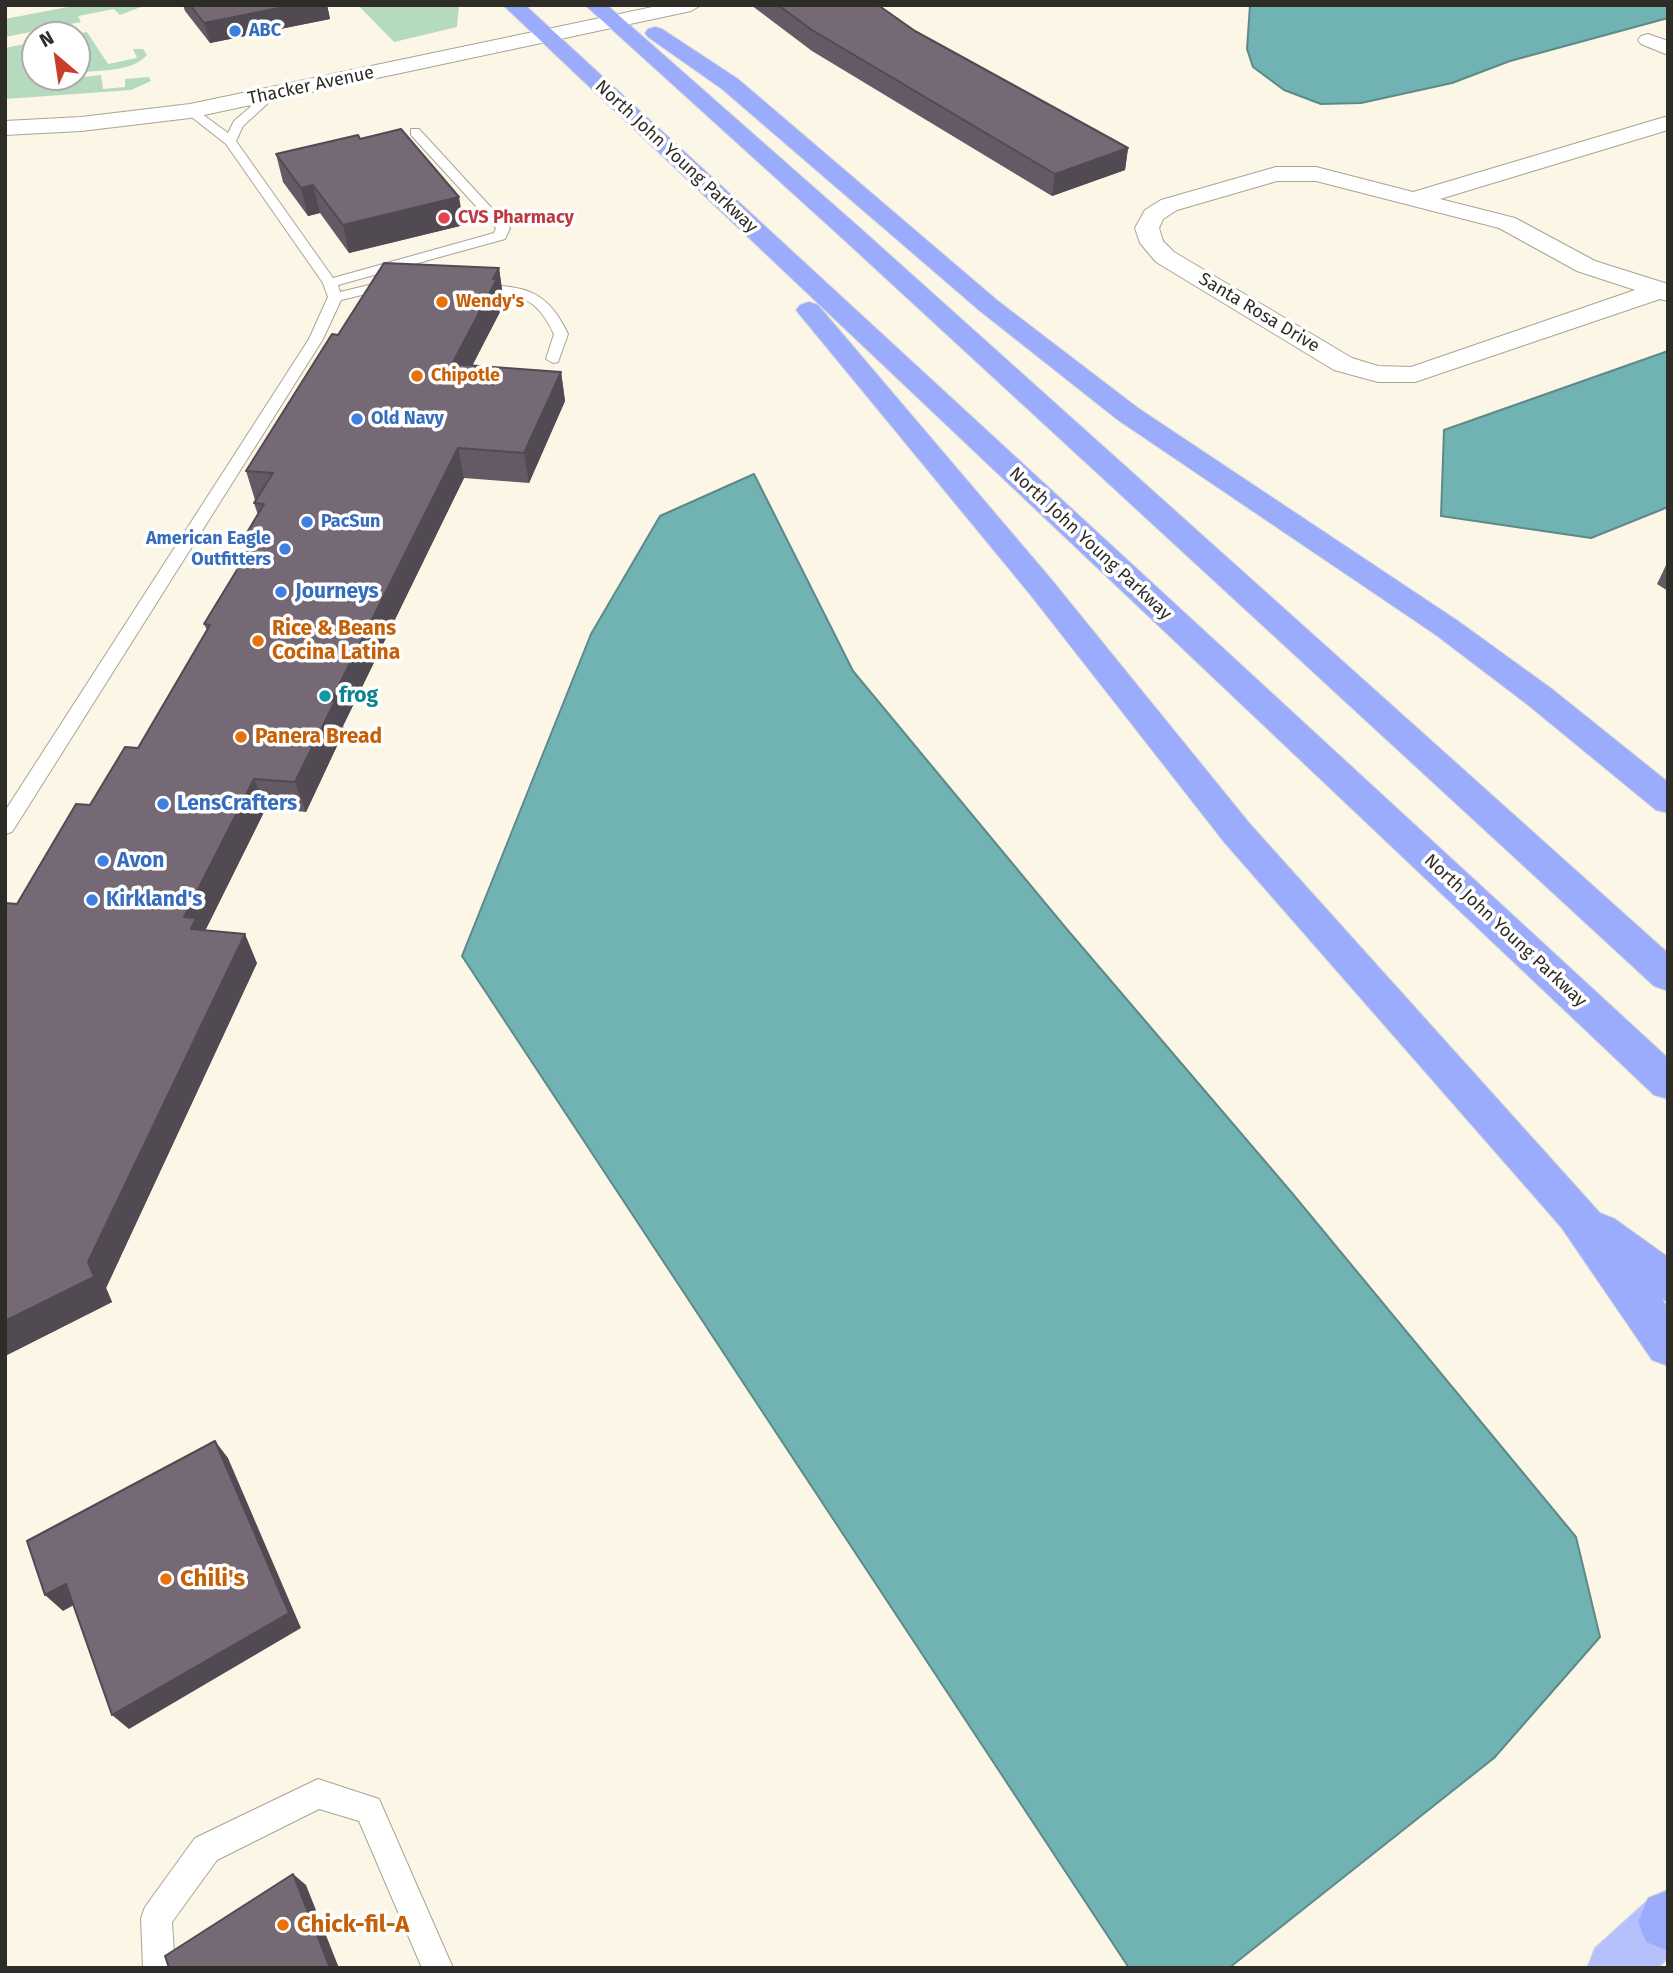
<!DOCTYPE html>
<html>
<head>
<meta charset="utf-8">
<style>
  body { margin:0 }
  #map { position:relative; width:1673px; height:1973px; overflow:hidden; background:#fbf6e5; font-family:"Fira Sans",sans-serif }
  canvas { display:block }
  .frame { position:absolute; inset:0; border:7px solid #2e2c26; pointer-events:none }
  .north { position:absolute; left:21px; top:21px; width:70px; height:70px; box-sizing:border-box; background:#fff; border:2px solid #ababa8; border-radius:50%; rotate:331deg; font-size:19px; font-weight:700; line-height:28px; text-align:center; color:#2e2c26 }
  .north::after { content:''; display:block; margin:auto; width:24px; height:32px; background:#c93d29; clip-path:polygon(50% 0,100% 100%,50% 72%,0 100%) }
</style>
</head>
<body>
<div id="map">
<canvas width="1673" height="1973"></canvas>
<div class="frame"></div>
<div class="north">N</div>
</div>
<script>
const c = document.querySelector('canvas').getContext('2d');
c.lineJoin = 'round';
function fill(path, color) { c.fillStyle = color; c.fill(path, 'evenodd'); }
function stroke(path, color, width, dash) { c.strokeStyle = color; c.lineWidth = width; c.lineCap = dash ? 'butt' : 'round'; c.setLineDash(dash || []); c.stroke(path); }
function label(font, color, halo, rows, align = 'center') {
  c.font = font + ' "Fira Sans",sans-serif'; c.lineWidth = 7; c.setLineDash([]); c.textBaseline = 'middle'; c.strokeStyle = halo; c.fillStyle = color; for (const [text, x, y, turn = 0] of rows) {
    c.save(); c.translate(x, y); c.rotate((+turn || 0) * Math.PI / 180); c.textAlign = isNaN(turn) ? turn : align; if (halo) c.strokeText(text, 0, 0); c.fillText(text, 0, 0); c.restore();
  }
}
const green = new Path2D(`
  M 78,5 L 146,5 L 120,15 L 114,9 L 78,16 L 81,22 L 5,37 L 5,19 Z
  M 358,5 L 459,5 L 457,27 L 394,42 Z
  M 87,32 L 108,64 L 137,58 L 133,49 L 143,49 L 147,55 C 133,71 105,70 84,72 L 84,77 L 101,75 L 103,89 L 125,87 L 125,79 L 149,77 L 151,81 L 131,90 L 5,99 L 5,48 L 35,42 L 35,77 L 77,77 L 77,35 L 72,35 Z`);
const water = new Path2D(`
  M 1250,5 L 1668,5 L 1668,18 L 1510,61 L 1452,83 L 1361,103 L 1321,104 L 1284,90 L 1253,67 L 1247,49 Z
  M 1668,351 L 1668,507 L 1591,538 L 1441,516 L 1444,430 Z
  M 754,474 L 853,671 L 1065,927 L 1292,1193 L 1576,1537 L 1600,1637 L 1494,1758 L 1229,1968 L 1129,1968 L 462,956 L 591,634 L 660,516 Z`);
const service = new Path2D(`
  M 268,92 L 278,94 L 243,126 L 236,141 L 333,278 L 494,233 L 496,228 L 411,135 L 411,129 L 419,129 L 510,228 L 505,239 L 338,285 L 340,292 L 394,279 L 401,283 L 399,286 L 341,300 L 323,339 L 12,832 L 5,834 L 5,811 L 309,339 L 328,297 L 323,283 L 226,144 L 184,111 L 194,108 L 228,133 L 234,121 Z
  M 475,284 C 523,287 546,287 568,334 L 558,362 L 553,363 L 546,359 L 554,334 C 531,286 513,300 470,291 L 470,285 Z
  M 318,1779 L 379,1799 L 453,1968 L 422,1968 L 359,1821 L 319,1809 L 217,1860 L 172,1922 L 175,1968 L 143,1968 L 141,1918 L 145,1907 L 195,1838 Z`);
const minor = new Path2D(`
  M 1648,34 L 1668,41 L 1668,55 L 1641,44 L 1638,40 L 1641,36 Z
  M 1668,116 L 1668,130 L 1440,199 L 1515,218 L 1595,261 L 1668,284 L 1668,301 L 1660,299 L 1415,382 L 1378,382 L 1334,370 L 1156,262 L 1140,243 L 1135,228 L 1145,210 L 1161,200 L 1276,167 L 1316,167 L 1413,192 ZM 1277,181 L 1316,181 L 1499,228 L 1577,271 L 1635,290 L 1411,367 L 1378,366 L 1352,358 L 1174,252 L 1163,241 L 1159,228 L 1163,219 L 1177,210 Z`);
const tertiary = new Path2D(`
  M 662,5 L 701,5 L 691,11 L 190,118 L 81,131 L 5,135 L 5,121 L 81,117 L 190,104 Z`);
const primary = new Path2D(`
  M 1668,1892 L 1668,1958 L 1658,1968 L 1587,1968 L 1595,1948 L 1648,1900 Z`);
const trunk = new Path2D(`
  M 503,5 L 525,5 L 1668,1058 L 1668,1099 L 1654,1095 Z
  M 585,5 L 607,5 L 860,228 L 1668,953 L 1668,991 L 1654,986 L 842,238 Z
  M 655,27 L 662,29 L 738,79 L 998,301 L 1138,408 L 1458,621 L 1552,689 L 1668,782 L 1668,813 L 1656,810 L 1528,705 L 1436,635 L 1118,420 L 980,311 L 722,89 L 648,37 L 645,33 L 648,29 Z
  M 809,302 L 818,305 L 1051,579 L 1250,824 L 1600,1213 L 1615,1219 L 1668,1257 L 1668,1302 L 1662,1299 L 1668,1308 L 1668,1366 L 1652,1360 L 1561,1227 L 1224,842 L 1029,593 L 800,315 L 796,310 L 800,305 Z
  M 1668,1890 L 1668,1949 L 1666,1950 L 1646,1942 L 1638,1922 L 1648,1898 Z`);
const wall = new Path2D(`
  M 183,5 L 327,5 L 330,19 L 210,43 L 185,11 Z
  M 751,5 L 878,5 L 915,31 L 1128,148 L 1125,170 L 1052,196 L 812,51 Z
  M 360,139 L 464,225 L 349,253 L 320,213 L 308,216 L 283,182 L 276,154 Z
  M 499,268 L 503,297 L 501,302 L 502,308 L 472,366 L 561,372 L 565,401 L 529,483 L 464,478 L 343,726 L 344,731 L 306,812 L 266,808 L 205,931 L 257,963 L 106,1288 L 112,1302 L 5,1356 L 17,904 L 90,805 L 138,748 L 207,630 L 204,624 L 246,555 L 242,541 L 258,515 L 254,503 L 255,500 L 246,471 L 338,335 Z
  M 1668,561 L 1668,591 L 1657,584 Z`);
const shadedWall = new Path2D(`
  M 294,5 L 327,5 L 330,19 L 210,43 L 204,23 Z
  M 1128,148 L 1125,170 L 1052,196 L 1055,174 Z
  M 313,185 L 320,213 L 308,216 L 301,188 Z
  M 459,197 L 464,225 L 349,253 L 343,225 Z
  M 499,268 L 503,297 L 501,302 L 502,308 L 458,393 L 452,364 Z
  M 561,372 L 565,401 L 529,483 L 524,453 Z
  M 458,448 L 464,478 L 343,726 L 344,731 L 306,812 L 295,782 L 331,701 Z
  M 254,779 L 266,808 L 203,935 L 204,958 L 184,917 Z
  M 245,934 L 257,963 L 106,1288 L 112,1302 L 5,1356 L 5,1321 L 88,1262 Z
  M 215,1441 L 228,1458 L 301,1628 L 129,1729 L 112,1715 Z
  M 66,1584 L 83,1600 L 63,1611 L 45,1595 Z
  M 293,1874 L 306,1885 L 339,1968 L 330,1968 Z`);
const building = new Path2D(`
  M 190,5 L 294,5 L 204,23 Z
  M 778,5 L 878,5 L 915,31 L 1128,148 L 1055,174 L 812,30 Z
  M 401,129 L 459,197 L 343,225 L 313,185 L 301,188 L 276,154 L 358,135 L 360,139 Z
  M 384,263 L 499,268 L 493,279 L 497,279 L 452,364 L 561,372 L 524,453 L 458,448 L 331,701 L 335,701 L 295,782 L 254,779 L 184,917 L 196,918 L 191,929 L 245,934 L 88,1262 L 94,1277 L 5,1321 L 5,903 L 17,904 L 76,804 L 90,805 L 125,747 L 138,748 L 210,625 L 204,624 L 254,542 L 242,541 L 264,504 L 254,503 L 273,473 L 246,471 L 332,334 L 338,335 Z
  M 215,1441 L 289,1613 L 112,1715 L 66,1584 L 45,1595 L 27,1541 Z
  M 293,1874 L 330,1968 L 169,1968 L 165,1956 Z`);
const markers = [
  [235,31,7,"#3f7fe0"],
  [444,218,7,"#e0444e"],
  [442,302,7,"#e8710a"],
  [417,376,7,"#e8710a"],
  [357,419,7,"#3f7fe0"],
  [307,522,7,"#3f7fe0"],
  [285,549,7,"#3f7fe0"],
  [281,592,7,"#3f7fe0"],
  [258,641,7,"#e8710a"],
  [325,696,7,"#0f9aa8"],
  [241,737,7,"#e8710a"],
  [163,804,7,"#3f7fe0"],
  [103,861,7,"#3f7fe0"],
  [92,900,7,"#3f7fe0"],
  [166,1579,7,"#e8710a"],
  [283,1925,7,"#e8710a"]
];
const farShopnames = [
  ["ABC",249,31],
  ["Old Navy",371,419],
  ["PacSun",321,522],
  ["American Eagle",271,539,"right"],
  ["Outfitters",271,560,"right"]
];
const farStreetnames = [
  ["Thacker Avenue",311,86,-12],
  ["North John Young Parkway",676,157,43],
  ["Santa Rosa Drive",1259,313,31],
  ["North John Young Parkway",1090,544,43],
  ["North John Young Parkway",1505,931,43]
];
const farHealthnames = [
  ["CVS Pharmacy",458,218]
];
const farFoodnames = [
  ["Wendy's",456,302],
  ["Chipotle",431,376]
];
const shopNames = [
  ["Journeys",295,592],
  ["LensCrafters",177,804],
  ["Avon",117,861],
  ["Kirkland's",106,900]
];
const foodNames = [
  ["Rice & Beans",272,629],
  ["Cocina Latina",272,653],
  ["Panera Bread",255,737]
];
const cultureNames = [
  ["frog",339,696]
];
const nearFoodnames = [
  ["Chili's",180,1579],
  ["Chick-fil-A",297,1925]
];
fill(green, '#b5dabe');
fill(water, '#71b2b3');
stroke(water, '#5d8a89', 2);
stroke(service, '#a9a494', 2);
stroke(minor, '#a9a494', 2);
stroke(tertiary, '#a9a494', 2);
stroke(primary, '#d9d9d8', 2);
stroke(trunk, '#d9d9d8', 2);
fill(service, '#fff');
fill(minor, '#fff');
fill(tertiary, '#fff');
fill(primary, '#b5c1fd');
fill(trunk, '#9cacfc');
fill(wall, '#645a65');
fill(shadedWall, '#514a52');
fill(building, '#746975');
stroke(building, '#514a52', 2);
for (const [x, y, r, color] of markers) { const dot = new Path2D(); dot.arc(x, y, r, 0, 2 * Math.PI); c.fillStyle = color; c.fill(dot); stroke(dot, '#fff', 2.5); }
label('bold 18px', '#366cbe', '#fff', farShopnames, 'left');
label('18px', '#2e2c26', '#fff', farStreetnames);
label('bold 18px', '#be3a42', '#fff', farHealthnames, 'left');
label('bold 18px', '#c56008', '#fff', farFoodnames, 'left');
label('bold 21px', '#366cbe', '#fff', shopNames, 'left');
label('bold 21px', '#c56008', '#fff', foodNames, 'left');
label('bold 21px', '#0d838f', '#fff', cultureNames, 'left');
label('bold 24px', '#c56008', '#fff', nearFoodnames, 'left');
</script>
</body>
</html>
